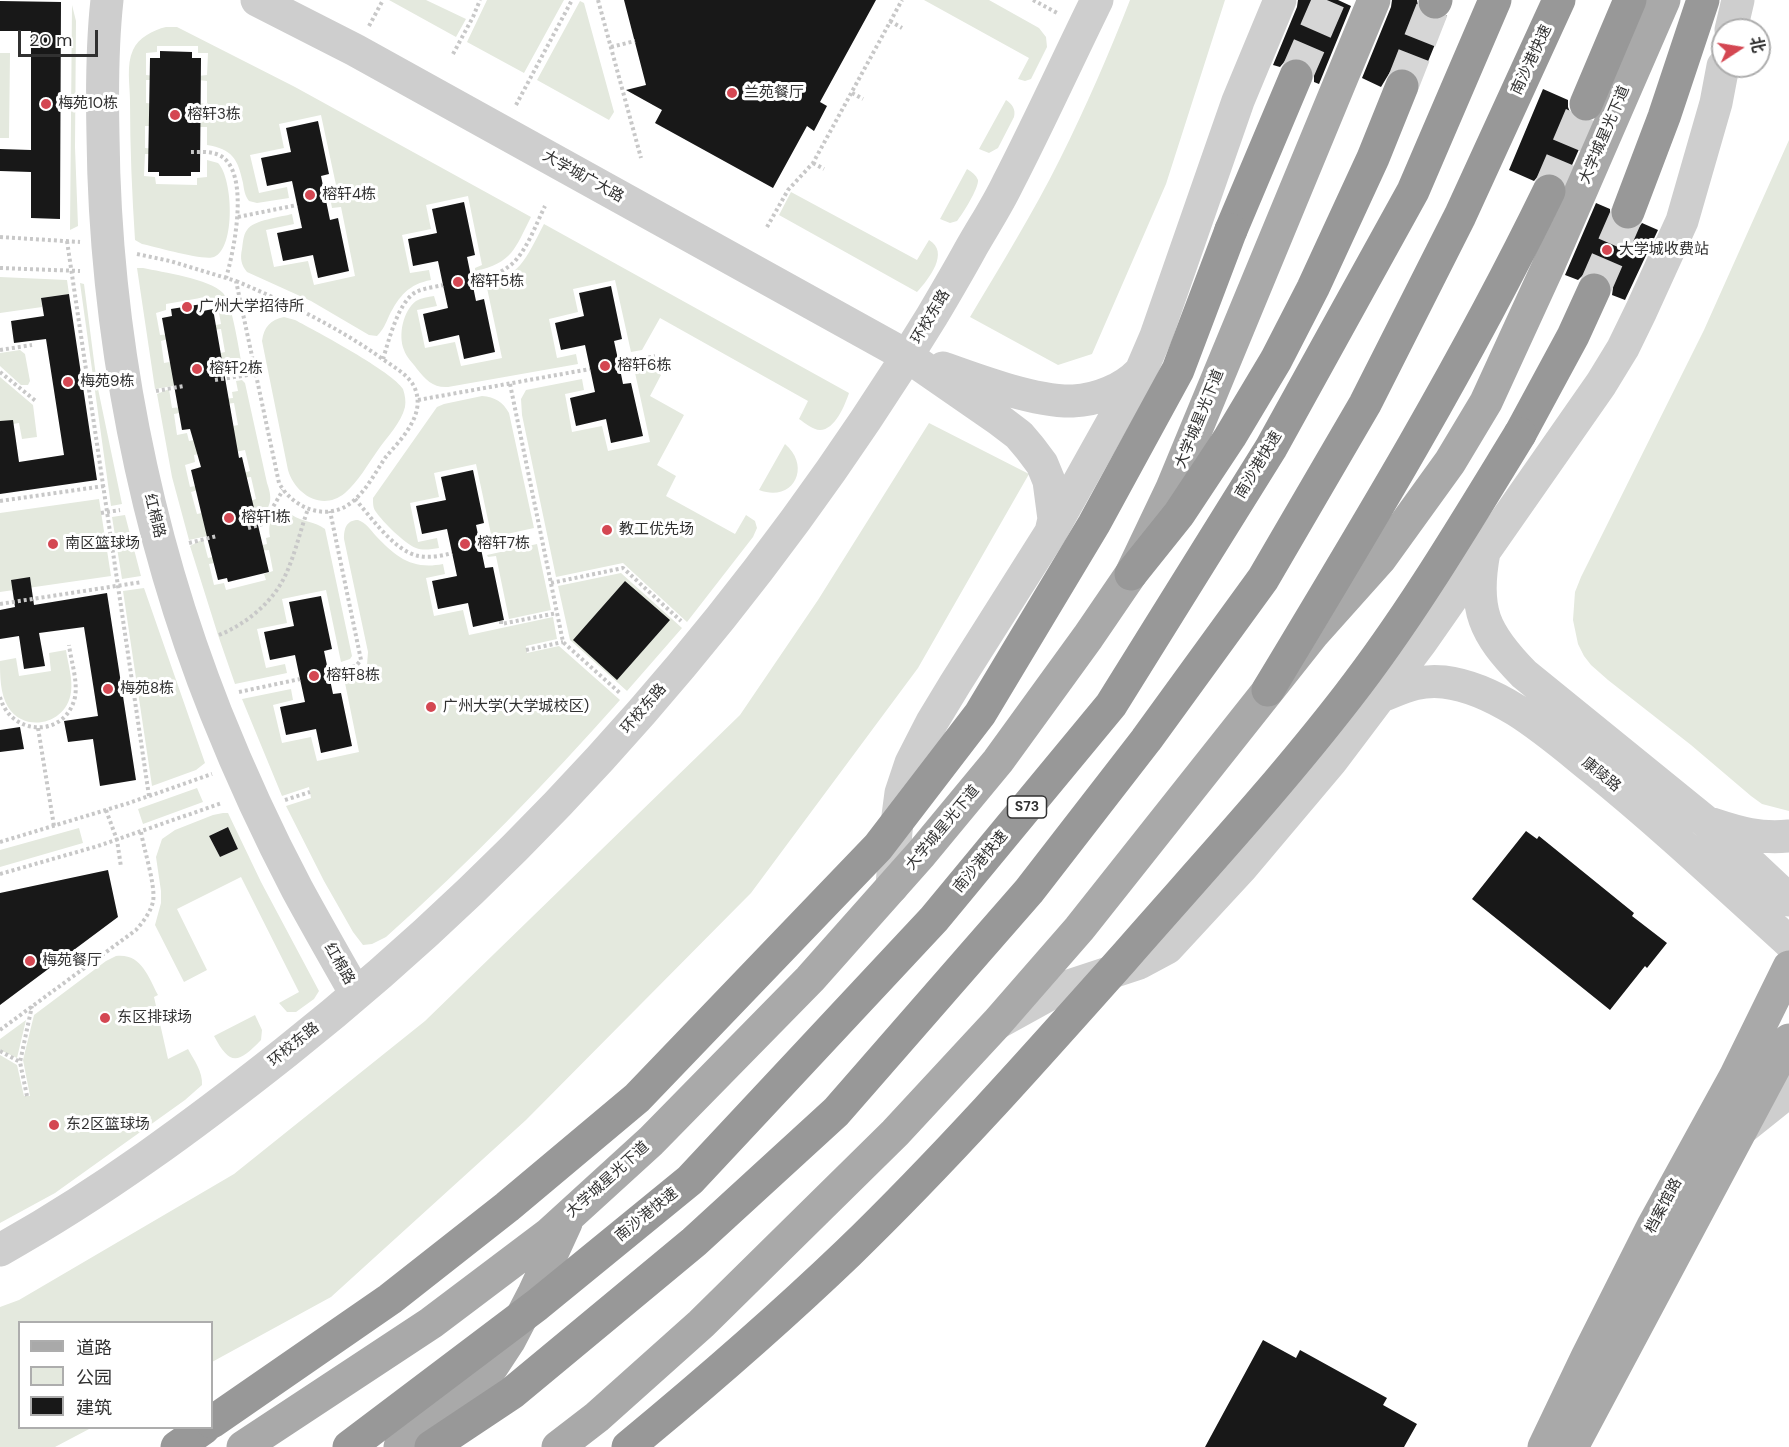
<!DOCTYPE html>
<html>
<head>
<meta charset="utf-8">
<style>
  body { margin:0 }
  #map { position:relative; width:1789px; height:1447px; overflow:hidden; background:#fff; font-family:"DM Sans","Noto Sans SC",sans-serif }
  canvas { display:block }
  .legend { position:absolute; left:18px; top:1321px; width:195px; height:108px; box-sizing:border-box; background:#fff; border:2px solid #adadad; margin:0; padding:8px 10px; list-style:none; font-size:18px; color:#313131 }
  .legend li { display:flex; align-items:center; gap:12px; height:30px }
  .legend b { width:30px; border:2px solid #adadad }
  .north { position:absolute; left:1711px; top:18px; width:60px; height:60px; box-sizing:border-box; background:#fff; border:2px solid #adadad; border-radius:50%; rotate:78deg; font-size:16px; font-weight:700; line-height:24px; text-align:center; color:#313131 }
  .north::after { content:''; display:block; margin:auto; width:21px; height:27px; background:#d44752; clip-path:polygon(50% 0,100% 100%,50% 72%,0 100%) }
  .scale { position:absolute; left:18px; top:30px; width:80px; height:27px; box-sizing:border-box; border:3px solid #313131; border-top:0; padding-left:8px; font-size:18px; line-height:21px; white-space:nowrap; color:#313131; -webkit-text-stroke:4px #fff; paint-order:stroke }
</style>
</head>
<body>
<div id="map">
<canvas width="1789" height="1447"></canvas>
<ul class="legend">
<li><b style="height:8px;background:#a9a9a9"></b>道路</li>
<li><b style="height:16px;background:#e4e9de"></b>公园</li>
<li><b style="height:16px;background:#181818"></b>建筑</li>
</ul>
<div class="north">北</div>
<div class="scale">20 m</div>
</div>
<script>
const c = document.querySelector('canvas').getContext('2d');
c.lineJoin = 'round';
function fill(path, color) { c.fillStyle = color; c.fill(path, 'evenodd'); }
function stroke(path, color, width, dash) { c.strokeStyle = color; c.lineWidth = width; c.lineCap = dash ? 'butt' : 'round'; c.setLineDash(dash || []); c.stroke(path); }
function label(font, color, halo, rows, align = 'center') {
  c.font = font + ' "DM Sans","Noto Sans SC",sans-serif'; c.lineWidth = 6; c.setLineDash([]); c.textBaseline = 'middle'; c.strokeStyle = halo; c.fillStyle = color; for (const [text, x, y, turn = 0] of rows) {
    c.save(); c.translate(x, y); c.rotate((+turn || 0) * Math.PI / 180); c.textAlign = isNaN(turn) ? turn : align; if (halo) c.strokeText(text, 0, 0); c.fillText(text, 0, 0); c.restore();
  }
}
const green = new Path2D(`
  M 389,0 L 426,0 L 466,19 L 456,37 Z
  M 487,0 L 564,0 L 524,73 L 467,42 Z
  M 924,0 L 989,0 L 1039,28 L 1046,37 L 1047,47 L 1031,79 L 1025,81 L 1018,79 L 1029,58 Z
  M 1130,0 L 1225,0 L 1166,184 L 1092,354 L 1058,365 L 970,317 C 1001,265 1033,213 1060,159 C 1086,107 1109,54 1130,0 Z
  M 580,1 L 584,3 L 614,112 L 609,120 L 537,80 Z
  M 72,5 L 76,21 L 75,147 L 78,226 L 70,230 Z
  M 166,27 L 177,27 L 295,87 L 531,217 C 515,248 513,263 475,271 L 475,268 L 482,265 L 468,196 L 426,205 L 431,229 L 402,235 L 410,273 L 429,270 L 431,280 C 409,284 399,296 389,316 C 386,323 383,330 377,336 L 369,335 L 311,301 L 247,272 C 241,265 240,258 242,249 C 243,243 243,235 247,230 C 253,220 281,217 292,214 L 294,224 L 266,230 L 274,267 L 308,261 L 314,285 L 355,276 L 341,207 L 332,208 L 328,187 L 336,185 L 321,115 L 279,124 L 284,148 L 250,155 L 259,193 L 287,187 L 289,198 L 257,203 L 249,201 C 245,196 244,190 243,183 C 238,159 232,149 207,145 L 207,127 L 198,127 L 198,104 L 207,103 L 207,81 L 198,80 L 198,76 L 207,75 L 208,53 L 198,53 L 198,46 L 157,46 L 157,52 L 146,53 L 146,75 L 156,76 L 156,80 L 146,80 L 146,103 L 156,104 L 156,126 L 145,126 L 145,148 L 156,149 L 155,154 L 145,154 L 144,176 L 155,177 L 156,184 L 197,185 L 197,178 L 207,177 L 207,160 L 218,163 C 233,178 236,248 214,257 C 204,261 156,247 142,244 L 135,240 C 132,194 130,148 130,101 C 130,85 126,65 133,50 C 138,38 153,30 166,27 Z
  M 0,53 L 10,53 L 9,138 L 0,138 Z
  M 1006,100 C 1012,104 1016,109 1014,117 L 998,148 L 989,153 L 979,149 Z
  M 1789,140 L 1789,811 L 1762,804 L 1751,796 L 1691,745 L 1608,680 L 1591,665 L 1584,656 L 1578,644 L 1573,620 L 1575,592 L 1581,577 L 1704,330 Z
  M 967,169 C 972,172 976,175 978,180 C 979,188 962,215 957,221 L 950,223 L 940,219 Z
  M 791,192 L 917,260 L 929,240 C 950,252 929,279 917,292 L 779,215 Z
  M 544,224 L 849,393 C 845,405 835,430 820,430 C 813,430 805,423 799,419 L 808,401 L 660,318 L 642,350 L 631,352 L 615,280 L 573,289 L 578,312 L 549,319 L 557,358 L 576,354 L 578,364 L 448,387 C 433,388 426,380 417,369 C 413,363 406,357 404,350 C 398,335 403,311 416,301 C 421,298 428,297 434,296 L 437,306 L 417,310 L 425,348 L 455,342 L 461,366 L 502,358 L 487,288 L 479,290 L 478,286 C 521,277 525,260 544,224 Z
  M 137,268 L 143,268 C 162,272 210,279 223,293 C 233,304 239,353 243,370 L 241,373 L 220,377 L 216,354 L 225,352 L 221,329 L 212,330 L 211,326 L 221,324 L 217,302 L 208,303 L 206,297 L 166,304 L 166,310 L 156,313 L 160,335 L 171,334 L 171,338 L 161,341 L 164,363 L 175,361 L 179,385 L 155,389 Z
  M 0,277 L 67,280 L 69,294 L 41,298 L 42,307 L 0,313 Z
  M 80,283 L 84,284 L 97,384 L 122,504 L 111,506 Z
  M 284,317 L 295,320 C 316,331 393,372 403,389 C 405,395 406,401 405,407 C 401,423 387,437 378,450 C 368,464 358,482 345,493 C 322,512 295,494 288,470 L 262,341 C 264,327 270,320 284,317 Z
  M 20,350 L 25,354 L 30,381 L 28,385 L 21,385 L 0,366 L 0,353 Z
  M 646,366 L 661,375 L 650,396 L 684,415 L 657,465 L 676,476 L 666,496 L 735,534 L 746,515 L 755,521 L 757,528 L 753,537 L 687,622 L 623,563 L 556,577 L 522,415 L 521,399 L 526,390 L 582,379 L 584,390 L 565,394 L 572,432 L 602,426 L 608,451 L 650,442 L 634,368 Z
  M 0,377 L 33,405 L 37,437 L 22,439 L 19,423 L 0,426 Z
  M 242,380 L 245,383 L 267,483 C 274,503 269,505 260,522 L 253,524 L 247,502 L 256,499 L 251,477 L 242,478 L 241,474 L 250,471 L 245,450 L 235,452 L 233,445 L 194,455 L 195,462 L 185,465 L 190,487 L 200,485 L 202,489 L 191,492 L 197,514 L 207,512 L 212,535 L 189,540 L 172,477 L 157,394 L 169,389 L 172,408 L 182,407 L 184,412 L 174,414 L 177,435 L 187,433 L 189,441 L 229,434 L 228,427 L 238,425 L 234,403 L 225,404 L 224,399 L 233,398 L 232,392 L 238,391 L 236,381 Z
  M 482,396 C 495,397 503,402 509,413 L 534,528 L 484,539 L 483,536 L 491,534 L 476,464 L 434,473 L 439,497 L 410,503 L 418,542 L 437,538 L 439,548 C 432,549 423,551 416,548 C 404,543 383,522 376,512 C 373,508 373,504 373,498 L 437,407 L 444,404 Z
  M 929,423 L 1029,474 L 918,668 L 751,893 L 526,1120 L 331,1297 L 212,1362 L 212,1322 L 20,1322 L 20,1428 L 91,1428 L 55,1447 L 0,1447 L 0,1307 L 19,1300 L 234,1174 L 425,1021 L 740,715 L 818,600 Z
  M 785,444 C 812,467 793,503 759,490 Z
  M 99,499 L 111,576 L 0,592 L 0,513 Z
  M 279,507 C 285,508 287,511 292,515 C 302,522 315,521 325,529 L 352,656 L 350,659 L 341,662 L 326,590 L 282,599 L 287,623 L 257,629 L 266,668 L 285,664 L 287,673 L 235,684 L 218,635 L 190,546 L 203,539 L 208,558 L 217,556 L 219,562 L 209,564 L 214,585 L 224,583 L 226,590 L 266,580 L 264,574 L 273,571 L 269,550 L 259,551 L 258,546 L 267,544 L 266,538 L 270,537 C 268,526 270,515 279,507 Z
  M 125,515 L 141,576 L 122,579 L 112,517 Z
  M 358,520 C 366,523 370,529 376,536 C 396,557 412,570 443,564 L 445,574 L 426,578 L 434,616 L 463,610 L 469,635 L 553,617 L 557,639 L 526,646 L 527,653 L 559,646 L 620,700 C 546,783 469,863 386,937 L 372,944 L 363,945 L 353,932 L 324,881 L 286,806 L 311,798 L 309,787 L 282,796 L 242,699 L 291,689 L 293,700 L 273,705 L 282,743 L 311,737 L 317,761 L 359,752 L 344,678 L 362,672 L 367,665 L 368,652 L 344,539 C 344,529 346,520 358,520 Z
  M 537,544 L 551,610 L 509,619 L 496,556 L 488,557 L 487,555 Z
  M 621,573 L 682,628 L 627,691 L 570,640 L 558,586 Z
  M 144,588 L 205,763 L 196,770 L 152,786 L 123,591 Z
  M 66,650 C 68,664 73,679 71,692 C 67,724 25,734 8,707 C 0,694 0,675 0,661 L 16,658 L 19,676 L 51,671 L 49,653 Z
  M 197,788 L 203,802 L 143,824 L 138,809 Z
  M 223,813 L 228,813 L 261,882 L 319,991 L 314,999 L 296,1012 L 287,1012 L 279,1003 L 299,992 L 241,877 L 177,909 L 207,970 L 184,982 L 155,925 L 161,903 L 161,891 L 156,857 L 162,839 L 175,830 L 213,815 ZM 227,827 L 238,849 L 220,857 L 209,836 Z
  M 79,828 L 83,843 L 0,867 L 0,850 Z
  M 116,956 C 141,953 148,976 158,995 L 154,997 L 168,1059 L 188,1049 C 194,1060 203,1072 202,1085 L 185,1100 L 55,1193 L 0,1223 L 0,1055 L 17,1065 L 24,1096 L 30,1096 L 23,1060 L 34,1015 L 106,961 Z
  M 255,1015 L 262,1030 L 261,1040 C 238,1064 230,1066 214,1036 Z
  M 26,1020 L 17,1058 L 0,1050 L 0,1039 Z`);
const building = new Path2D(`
  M 624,0 L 876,0 L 820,102 L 827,106 L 814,131 L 807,126 L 773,188 L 655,123 L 662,110 L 626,90 L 646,85 Z
  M 1298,0 L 1338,0 L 1351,6 L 1319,84 L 1314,82 L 1314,73 L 1311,65 L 1304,59 L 1293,58 L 1285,61 L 1280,67 L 1273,65 L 1297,7 Z
  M 1392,0 L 1417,0 L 1419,12 L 1427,19 L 1437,21 L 1447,15 L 1420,81 L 1416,74 L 1410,69 L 1399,68 L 1390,72 L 1381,87 L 1362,78 L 1391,7 Z
  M 0,1 L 61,2 L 60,219 L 31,218 L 31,172 L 0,171 L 0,149 L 31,150 L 31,31 L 0,31 Z
  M 160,51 L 192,52 L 192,58 L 201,58 L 200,172 L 191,172 L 191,176 L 159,176 L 159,172 L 148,172 L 150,58 L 160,58 Z
  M 1543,89 L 1568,100 L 1568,107 L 1571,115 L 1578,121 L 1591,122 L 1565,181 L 1558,175 L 1548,172 L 1539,175 L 1534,181 L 1509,170 Z
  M 318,121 L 329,174 L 321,176 L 330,220 L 338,218 L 349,271 L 318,278 L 313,255 L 283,261 L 277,233 L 302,228 L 292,181 L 267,186 L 261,158 L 291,152 L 286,128 Z
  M 464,202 L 475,255 L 467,257 L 476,301 L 484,299 L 495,352 L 464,359 L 459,335 L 429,342 L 423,314 L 448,308 L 443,285 L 438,261 L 413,266 L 408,239 L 437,233 L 432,209 Z
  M 1596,203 L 1610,209 L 1610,216 L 1613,223 L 1621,229 L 1632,230 L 1639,227 L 1642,223 L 1658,230 L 1625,300 L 1612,295 L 1613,288 L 1610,280 L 1601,273 L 1592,271 L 1584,274 L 1578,280 L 1565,275 Z
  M 611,286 L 622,339 L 614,341 L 619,364 L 623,384 L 631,383 L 643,436 L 611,443 L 606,419 L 576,426 L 570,398 L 595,392 L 585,345 L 561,350 L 555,323 L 584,316 L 579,293 Z
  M 69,294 L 97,480 L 0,494 L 0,421 L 13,420 L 19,462 L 64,455 L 46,339 L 14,343 L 11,321 L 44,316 L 41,298 Z
  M 202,304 L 203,311 L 213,309 L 239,458 L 242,457 L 269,572 L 228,582 L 227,578 L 218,580 L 208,541 L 191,470 L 201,467 L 190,429 L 182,430 L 162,318 L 172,316 L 171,309 Z
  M 473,470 L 484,523 L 476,525 L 485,568 L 493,567 L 504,620 L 473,627 L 468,603 L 438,609 L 432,581 L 457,576 L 447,529 L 422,534 L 416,506 L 446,500 L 441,477 Z
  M 30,577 L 34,605 L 107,593 L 136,780 L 100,786 L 93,739 L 68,742 L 64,721 L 98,716 L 84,627 L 39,633 L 45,666 L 24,669 L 19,636 L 0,639 L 0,610 L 15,607 L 11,580 Z
  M 625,581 L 670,620 L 617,680 L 573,640 Z
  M 321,596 L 332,649 L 324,651 L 333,694 L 341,693 L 352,746 L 321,753 L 316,729 L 286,735 L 280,707 L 305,702 L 300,679 L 295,655 L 270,660 L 264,632 L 294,626 L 289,602 Z
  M 20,727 L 24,749 L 0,752 L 0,730 Z
  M 228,827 L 238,849 L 220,857 L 209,836 Z
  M 1526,831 L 1537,839 L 1539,836 L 1634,913 L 1632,916 L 1667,943 L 1647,968 L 1645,966 L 1610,1010 L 1472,899 Z
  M 108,870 L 118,917 L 0,1005 L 0,893 Z
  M 1263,1340 L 1296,1358 L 1300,1350 L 1387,1398 L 1383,1405 L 1417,1424 L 1404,1447 L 1205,1447 Z`);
const highwayTunnel = new Path2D(`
  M 1296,76 L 1329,0
  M 1402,86 L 1435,2
  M 1549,191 L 1586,104
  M 1594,290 L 1628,212`);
const path = new Path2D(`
  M 598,0 L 641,158
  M 1033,0 L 1059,14
  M 890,21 L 902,28
  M 369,26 L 383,0
  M 611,47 L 635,41
  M 453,54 L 473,17 L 480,0
  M 852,93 L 863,99
  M 516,105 L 572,0
  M 191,152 C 200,152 210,151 219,155 C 251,170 234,251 226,278
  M 813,163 L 824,169
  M 238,217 L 297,205
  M 767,227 L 788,190 L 813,163 L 902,0
  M 0,237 L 80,242
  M 67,241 L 149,796
  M 137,254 L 170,261 L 236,281 L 279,483 C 293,509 328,522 352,502 C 366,491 375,473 385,458 C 396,445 411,430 416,413 C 419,403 418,392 412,383 C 405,373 394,367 384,360 C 338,327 288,303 236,281
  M 0,268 L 80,271
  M 472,279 C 484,277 498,275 508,267 C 525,256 536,224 545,206
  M 0,350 L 32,345
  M 383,359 C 389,340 398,302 416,292 C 424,288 435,287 443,285
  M 619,364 L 655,356
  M 0,372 L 37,402
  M 215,380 L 255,374
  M 510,384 L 563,642 L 621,694
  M 156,391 L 184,386
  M 418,400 L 590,369
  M 355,499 C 371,517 395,552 419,556 C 430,558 442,556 452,553
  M 0,501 L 104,486
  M 101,513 L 120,510
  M 248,528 L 263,524 L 283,490
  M 189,543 L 217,536
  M 551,583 L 623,568 L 681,621
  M 0,604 L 142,582
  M 501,621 L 501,624 L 557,613
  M 219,635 C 246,624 272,603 285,576 C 295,555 300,531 308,509
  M 526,650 L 563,642
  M 329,673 L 356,666 L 361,660 L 330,511
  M 239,692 L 300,679
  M 0,697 C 11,737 66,738 75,697 C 78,681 71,661 69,645
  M 38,728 L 54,826
  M 285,800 L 310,792
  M 106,810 L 117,840 L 121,867
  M 0,842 L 129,803 L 212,774
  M 0,874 L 98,846 L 222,803
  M 0,1030 L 136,930 C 143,922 150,913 153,902 C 156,886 144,850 141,832
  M 0,1051 L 20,1062
  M 27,1096 L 20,1062 L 32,1006`);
const minor = new Path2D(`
  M 107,0 C 102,45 102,91 103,136 C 105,331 144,532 216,713 C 240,773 267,832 297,889 C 316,924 336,959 356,994
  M 257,0 L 355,50 L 907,356 L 998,419 L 1019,435 L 1030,448 L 1042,464 L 1049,481 L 1054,519 L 1051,532
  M 1731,30 L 1738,0
  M 943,368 C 979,381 1036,402 1073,401 C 1097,400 1124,389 1140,372
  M 1484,552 C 1473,610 1484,633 1524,674 L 1705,821 L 1789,900
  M 1379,697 C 1402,688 1418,679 1444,682 C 1500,689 1550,734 1592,768 C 1660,823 1724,883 1789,942
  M 1712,824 C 1739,833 1760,839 1789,836
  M 892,887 L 896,831 L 901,793 L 911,763 L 932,722 L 955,684 L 1051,532 L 1141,371 L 1156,336 L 1238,101 L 1280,0
  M 999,1022 L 1057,990 L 1139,963 L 1167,948 L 1241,868 L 1332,760 L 1421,642 L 1601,384 L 1623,348 L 1641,311 L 1682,221 L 1716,103 L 1723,66
  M 1743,1128 L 1789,1091
  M 0,1250 C 102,1193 195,1124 286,1052 C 543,848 762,595 932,316 C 945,294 958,272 970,250 C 983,227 997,206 1008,183 C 1039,123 1067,61 1097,0`);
const major = new Path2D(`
  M 243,1447 L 431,1323 L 549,1234 L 651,1141 L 810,979 L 921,854 L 998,761 L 1088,637 L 1131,574 L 1172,488 L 1374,0
  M 400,1447 L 449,1409 L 488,1373 L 509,1341 L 533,1295 L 566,1223
  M 558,1447 L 597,1417 L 701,1324 L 895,1133 L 997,1023 L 1079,929 L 1313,634 L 1380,559 L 1450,462 L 1486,402 L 1547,269 L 1664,0
  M 1544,1447 L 1587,1357 L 1653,1226 L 1735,1077 L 1789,967
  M 1572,1447 L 1789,1040`);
const highway = new Path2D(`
  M 1435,2 L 1436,0
  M 1586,104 L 1630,0
  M 1628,212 L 1664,117 L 1703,0
  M 1231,230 L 1296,76
  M 1520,434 L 1573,336 L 1594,290
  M 1131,574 L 1179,514 L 1230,437 L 1276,360 L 1313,288 L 1373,158 L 1402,86
  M 1268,690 C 1367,526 1466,362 1549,191
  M 177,1447 L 204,1428
  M 431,1447 L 512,1393 L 694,1242 L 836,1112 L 1029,891 L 1146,740 L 1263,579 L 1365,404 L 1460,216 L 1559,0`);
const highwayBridge = new Path2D(`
  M 212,1422 L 390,1299 L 507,1207 L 637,1098 L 878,847 L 980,714 L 1094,524 L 1178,370 L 1231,230
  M 349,1447 L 537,1305 L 690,1180 L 934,919 L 1111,705 L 1271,448 L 1413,191 L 1495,0
  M 628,1447 C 703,1385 777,1321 848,1253 C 944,1160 1033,1060 1122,960 C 1198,873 1277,788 1348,696 C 1411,615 1466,522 1520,434`);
const markers = [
  [732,93,6,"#d44752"],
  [46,104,6,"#d44752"],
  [175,115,6,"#d44752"],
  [310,195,6,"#d44752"],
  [1607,250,6,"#d44752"],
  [458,282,6,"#d44752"],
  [187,307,6,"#d44752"],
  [605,366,6,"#d44752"],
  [197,369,6,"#d44752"],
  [68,382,6,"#d44752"],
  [229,518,6,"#d44752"],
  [607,530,6,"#d44752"],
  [53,544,6,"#d44752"],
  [465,544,6,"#d44752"],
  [314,676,6,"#d44752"],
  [108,689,6,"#d44752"],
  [431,707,6,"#d44752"],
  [30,961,6,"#d44752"],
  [105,1018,6,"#d44752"],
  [54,1125,6,"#d44752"]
];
const shields = [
  [1027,807,39]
];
const shieldNames = [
  ["S73",1027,807]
];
const streetNames = [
  ["南沙港快速",1532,60,-65],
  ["大学城星光下道",1605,135,-67],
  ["大学城广大路",583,177,29],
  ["环校东路",931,317,-59],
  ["大学城星光下道",1200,419,-68],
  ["南沙港快速",1259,465,-59],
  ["红棉路",154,516,76],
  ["环校东路",644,709,-49],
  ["康陵路",1601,775,39],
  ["大学城星光下道",943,828,-50],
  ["南沙港快速",981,862,-50],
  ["红棉路",339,964,60],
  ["环校东路",294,1045,-39],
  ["大学城星光下道",608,1180,-42],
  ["档案馆路",1664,1206,-62],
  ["南沙港快速",647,1215,-39]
];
const poiNames = [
  ["兰苑餐厅",744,93],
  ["梅苑10栋",58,104],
  ["榕轩3栋",187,115],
  ["榕轩4栋",322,195],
  ["大学城收费站",1619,250],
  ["榕轩5栋",470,282],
  ["广州大学招待所",199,307],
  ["榕轩6栋",617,366],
  ["榕轩2栋",209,369],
  ["梅苑9栋",80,382],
  ["榕轩1栋",241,518],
  ["教工优先场",619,530],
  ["南区篮球场",65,544],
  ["榕轩7栋",477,544],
  ["榕轩8栋",326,676],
  ["梅苑8栋",120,689],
  ["广州大学(大学城校区)",443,707],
  ["梅苑餐厅",42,961],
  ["东区排球场",117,1018],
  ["东2区篮球场",66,1125]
];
fill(green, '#e4e9de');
fill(building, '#181818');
stroke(highwayTunnel, '#d6d6d6', 33, [33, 16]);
stroke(path, '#c8c8c8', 4, [3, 3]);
stroke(minor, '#cecece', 33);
stroke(major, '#a9a9a9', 33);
stroke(highway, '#989898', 33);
stroke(highwayBridge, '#989898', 33);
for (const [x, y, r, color] of markers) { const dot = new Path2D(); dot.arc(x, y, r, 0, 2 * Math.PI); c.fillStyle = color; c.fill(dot); stroke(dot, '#fff', 2); }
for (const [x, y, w] of shields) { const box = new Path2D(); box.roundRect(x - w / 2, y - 11, w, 22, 4.5); c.fillStyle = '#fff'; c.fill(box); stroke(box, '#313131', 1.5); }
label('bold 14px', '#313131', null, shieldNames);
label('15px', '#313131', '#fff', streetNames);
label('15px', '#313131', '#fff', poiNames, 'left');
</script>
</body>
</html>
